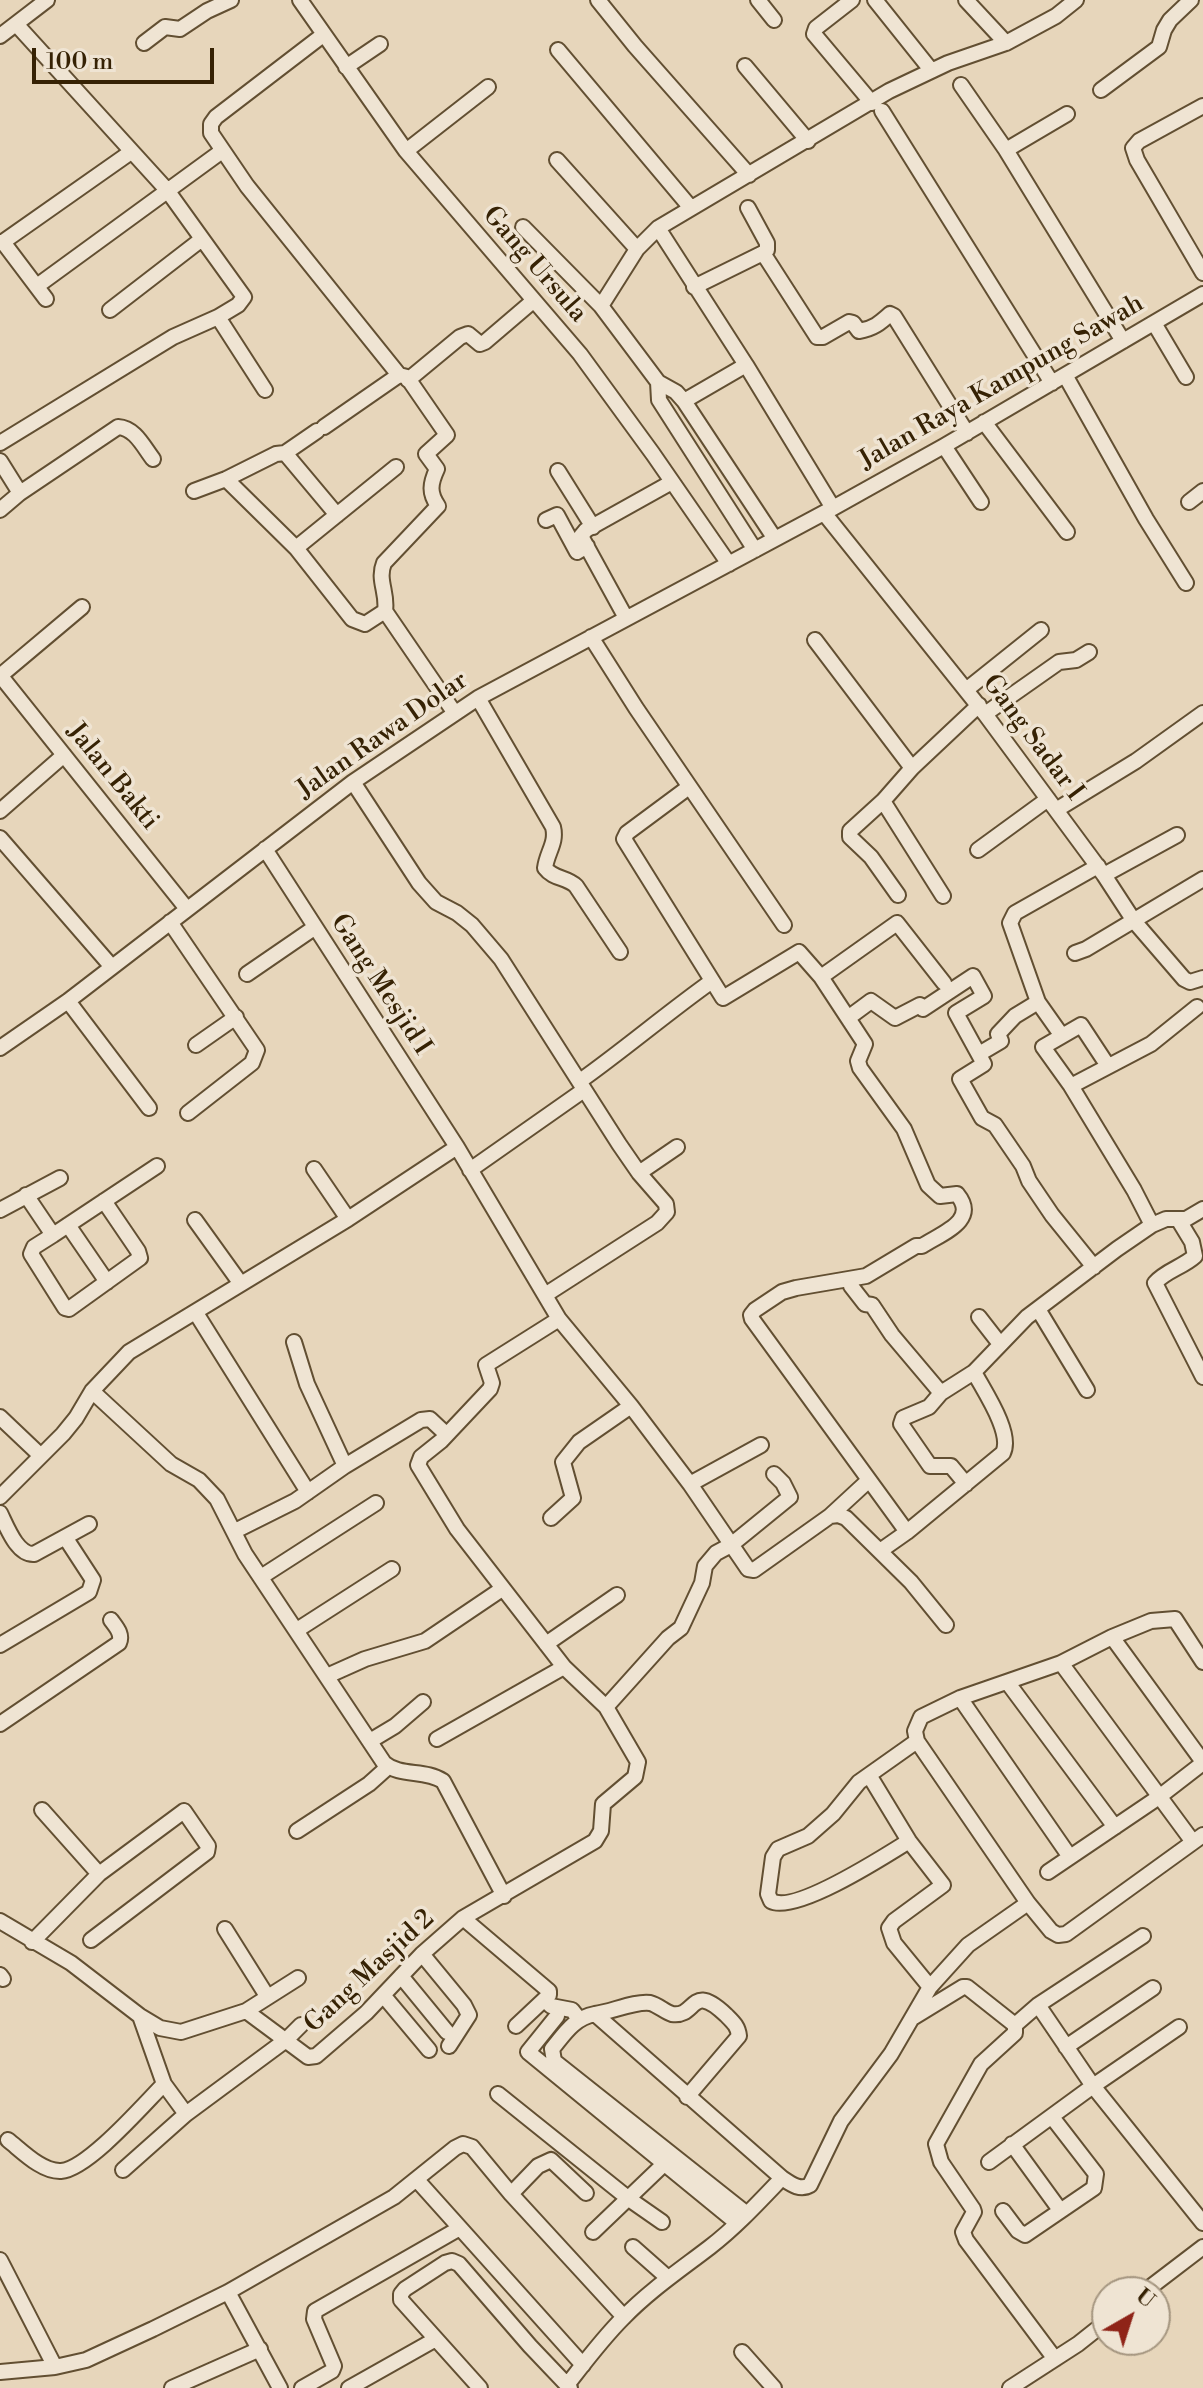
<!DOCTYPE html>
<html>
<head>
<meta charset="utf-8">
<style>
  body { margin:0 }
  #map { position:relative; width:1203px; height:2388px; overflow:hidden; background:#e7d6bb; font-family:"Libre Bodoni",serif }
  canvas { display:block }
  .north { position:absolute; left:1091px; top:2276px; width:80px; height:80px; box-sizing:border-box; background:#efe4d3; border:2px solid #a59680; border-radius:50%; rotate:39deg; font-size:22px; font-weight:700; line-height:32px; text-align:center; color:#362204 }
  .north::after { content:''; display:block; margin:auto; width:28px; height:36px; background:#8f2418; clip-path:polygon(50% 0,100% 100%,50% 72%,0 100%) }
  .scale { position:absolute; left:32px; top:48px; width:182px; height:36px; box-sizing:border-box; border:4px solid #362204; border-top:0; padding-left:10px; font-size:24px; line-height:28px; white-space:nowrap; color:#362204; -webkit-text-stroke:6px #efe4d3; paint-order:stroke }
</style>
</head>
<body>
<div id="map">
<canvas width="1203" height="2388"></canvas>
<div class="north">U</div>
<div class="scale">100 m</div>
</div>
<script>
const c = document.querySelector('canvas').getContext('2d');
c.lineJoin = 'round';
function stroke(path, color, width, dash) { c.strokeStyle = color; c.lineWidth = width; c.lineCap = dash ? 'butt' : 'round'; c.setLineDash(dash || []); c.stroke(path); }
function label(font, color, halo, rows, align = 'center') {
  c.font = font + ' "Libre Bodoni",serif'; c.lineWidth = 7; c.setLineDash([]); c.textBaseline = 'middle'; c.strokeStyle = halo; c.fillStyle = color; for (const [text, x, y, turn = 0] of rows) {
    c.save(); c.translate(x, y); c.rotate((+turn || 0) * Math.PI / 180); c.textAlign = isNaN(turn) ? turn : align; if (halo) c.strokeText(text, 0, 0); c.fillText(text, 0, 0); c.restore();
  }
}
const minor = new Path2D(`
  M 300,0 L 406,151 L 580,354 L 653,454 L 729,564
  M 598,0 L 635,46 L 749,175
  M 758,0 L 774,20
  M 852,0 L 816,28 L 814,34 L 872,103
  M 875,0 L 931,70
  M 966,0 L 1006,43
  M 323,35 L 216,117 L 211,124 L 211,133 L 247,186 L 399,375
  M 0,36 L 47,0
  M 144,43 L 165,27 L 180,29 L 207,11 L 231,0
  M 558,50 L 691,208
  M 745,66 L 808,141
  M 346,67 L 380,44
  M 961,85 L 1006,150 L 1123,341
  M 1101,90 L 1159,47 L 1164,30 L 1170,20 L 1191,0
  M 1203,106 L 1139,141 L 1133,148 L 1137,160 L 1203,273
  M 882,111 L 1052,383
  M 1006,150 L 1067,114
  M 406,151 L 488,87
  M 557,160 L 637,249
  M 748,208 L 767,243 L 767,250 L 763,253
  M 523,227 L 601,306
  M 658,228 L 746,365 L 833,508
  M 0,242 L 3,242 L 46,299
  M 3,242 L 131,152
  M 37,286 L 222,151
  M 694,287 L 763,253 L 817,337 L 823,337 L 849,322 L 853,323 L 859,331 C 873,329 880,323 890,314 L 894,316 L 967,433
  M 110,310 L 202,239
  M 218,317 L 265,390
  M 1154,323 L 1186,377
  M 1065,375 L 1146,519 L 1186,583
  M 408,380 L 460,337 L 468,334 L 480,344 L 485,342 L 533,301
  M 658,382 L 659,400 L 755,550
  M 684,401 L 746,365
  M 984,422 L 1067,532
  M 324,427 L 399,375 L 407,377 L 447,435 L 426,454 L 437,469 C 430,484 429,493 438,506 L 384,563 C 377,580 388,593 385,611
  M 0,443 L 173,337 L 218,317 L 238,305 L 244,297 L 167,190 L 16,24
  M 944,446 L 981,502
  M 285,453 L 317,431
  M 0,461 L 20,493
  M 558,471 L 593,527
  M 226,479 L 296,548 L 352,619 L 365,624 L 385,611 L 454,712
  M 194,491 L 226,479 L 276,454 L 285,453 L 337,515
  M 1189,502 L 1203,491
  M 0,510 L 20,493 L 118,427 C 135,428 143,446 153,459
  M 824,513 L 985,714 L 1104,875 L 1134,921 L 1184,979 L 1190,982 L 1203,978
  M 546,520 L 557,515 L 577,552 L 587,546
  M 775,539 L 684,401 L 676,392 L 658,382 L 601,306 L 637,249 L 658,228 L 889,91 L 948,63 L 1006,43 L 1056,16 L 1076,0
  M 296,548 L 396,467
  M 626,618 L 581,536 L 586,530 L 672,482
  M 591,637 L 636,708 L 784,925
  M 815,640 L 912,768
  M 0,675 L 187,909
  M 0,676 L 82,607
  M 966,690 L 1041,630
  M 478,698 L 553,827 C 557,843 547,852 545,868 C 553,879 567,877 576,886 L 620,952
  M 985,714 L 1059,662 L 1076,660 L 1089,652
  M 353,782 L 419,883 L 436,902 L 457,913 L 472,925 L 501,959 L 619,1144 L 639,1173 L 666,1204 L 667,1212 L 657,1223 L 545,1295
  M 689,787 L 627,833 L 624,839 L 723,998 L 799,952 L 821,977 L 865,1044 L 858,1061 L 860,1068 L 904,1129 L 928,1185 L 940,1196 L 957,1194 C 979,1221 942,1233 922,1246 L 916,1246 L 866,1276 L 796,1288 L 782,1292 L 755,1310 L 751,1315 L 752,1319 L 907,1532
  M 883,801 L 943,896
  M 1056,810 L 1136,761 L 1203,713
  M 0,811 L 64,755
  M 0,838 L 112,967
  M 265,849 L 457,1147 L 559,1319 L 631,1406 L 690,1484 L 748,1569 L 754,1570 L 830,1516 L 838,1515 L 846,1518 L 911,1582 L 946,1625
  M 978,850 L 1048,799
  M 1098,866 L 1015,913 L 1010,923 L 1038,1002 L 1062,1036 L 1081,1025 L 1108,1066
  M 1104,875 L 1177,835
  M 898,895 L 871,857 L 850,837 L 850,831 L 883,801 L 912,768 L 979,705
  M 170,922 L 257,1050 L 252,1063 L 188,1113
  M 1075,953 L 1086,949 L 1203,879
  M 247,974 L 314,928
  M 821,977 L 897,923 L 944,983
  M 68,1001 L 149,1108
  M 848,1018 L 871,1001 L 895,1018 L 920,1005 L 923,1009 L 973,976 L 984,996 L 956,1013 L 984,1064 L 960,1079 L 982,1118 L 995,1125 L 1023,1166 L 1029,1181 L 1052,1215 L 1094,1267
  M 1062,1036 L 1043,1047 L 1071,1086
  M 196,1045 L 236,1017
  M 0,1048 L 68,1001 L 353,782 L 478,698 L 833,508 L 944,446 L 1203,294
  M 979,1054 L 1001,1041 L 998,1034 L 1015,1016 L 1038,1002
  M 580,1081 C 625,1049 667,1013 712,981
  M 314,1169 L 348,1219
  M 470,1170 L 584,1090
  M 639,1173 L 677,1147
  M 26,1195 L 53,1235 L 157,1166
  M 0,1210 L 60,1178
  M 1178,1219 L 1192,1242 L 1195,1256 C 1183,1267 1165,1271 1155,1283 L 1203,1377
  M 195,1220 L 241,1284
  M 68,1225 L 107,1282
  M 1152,1225 L 1134,1190 L 1071,1086 L 1151,1044 L 1197,1007
  M 53,1235 L 34,1247 L 31,1254 L 65,1308 L 69,1309 L 140,1258 L 138,1251 L 104,1201
  M 850,1279 L 851,1286 L 865,1304 L 872,1305 L 892,1335 L 941,1393
  M 1038,1309 L 1087,1390
  M 196,1313 L 308,1492
  M 979,1317 L 1000,1344
  M 294,1342 L 307,1384 L 345,1466
  M 92,1391 L 171,1464 L 199,1480 L 217,1499 L 245,1554 L 384,1763 C 400,1777 425,1769 443,1781 L 504,1896
  M 0,1417 L 40,1455
  M 690,1484 L 761,1445
  M 966,1484 L 951,1466 L 930,1466 L 901,1424 L 903,1418 L 929,1407 L 941,1393 L 974,1372 L 1027,1317 L 1117,1249 L 1152,1225 L 1166,1219 L 1186,1219 L 1203,1209
  M 0,1497 L 63,1434 L 76,1418 L 92,1391 L 129,1352 L 348,1219 L 457,1147
  M 0,1513 C 7,1527 17,1555 34,1554 L 89,1524
  M 830,1516 L 869,1480
  M 551,1518 L 573,1498 L 563,1462 L 579,1442 L 631,1406
  M 235,1531 L 295,1501 L 345,1466 L 421,1420 L 430,1419 L 446,1434
  M 880,1551 L 907,1532 L 1003,1453 C 1013,1433 984,1391 974,1372
  M 261,1577 L 376,1503
  M 297,1630 L 392,1569
  M 1112,1637 L 1203,1762
  M 546,1644 L 617,1595
  M 0,1645 L 89,1592 L 93,1580 L 65,1537
  M 1203,1662 L 1175,1619 L 1151,1621 L 1112,1637 L 1061,1663 L 960,1698 L 921,1717 L 915,1731 L 917,1741 L 1028,1903 L 1051,1931 L 1058,1935 L 1066,1934 L 1203,1835
  M 1061,1663 L 1193,1842
  M 327,1676 L 365,1659 L 425,1641 L 502,1589
  M 1008,1683 L 1115,1827
  M 960,1698 L 1070,1857
  M 606,1707 L 668,1638 L 681,1628 L 702,1583 L 705,1566 L 716,1553 L 731,1545 L 790,1497 L 783,1483 L 774,1474
  M 0,1724 L 119,1643 C 123,1634 116,1627 111,1620
  M 437,1739 L 564,1667
  M 370,1741 L 395,1726 L 423,1702
  M 869,1775 L 909,1841 L 943,1885 L 894,1921 L 889,1928 L 894,1943 L 930,1987
  M 297,1831 L 369,1784 L 388,1767
  M 909,1841 C 885,1856 795,1914 771,1901 L 768,1894 L 773,1857 L 778,1849 L 808,1836 L 833,1814 L 859,1782 L 917,1741
  M 1048,1872 L 1159,1797 L 1203,1763
  M 463,1918 L 549,1991 L 549,1995 L 516,2026
  M 0,1921 L 71,1963 L 140,2016 L 160,2028 L 181,2032 L 246,2011 L 308,2057 L 316,2056 L 366,2013 L 422,1954 L 463,1918 L 595,1841 L 601,1831 L 603,1804 L 635,1777 L 638,1762 L 606,1707 L 564,1667 L 457,1529 L 418,1465 L 421,1457 L 441,1441 L 490,1389 L 492,1383 L 486,1365 L 559,1319
  M 225,1929 L 267,1996
  M 91,1940 L 207,1852 L 208,1846 L 184,1811 L 99,1874
  M 32,1942 L 99,1874 L 42,1810
  M 422,1954 L 464,2005 L 469,2015 L 449,2046
  M 0,1975 L 3,1979
  M 401,1976 L 447,2032
  M 383,1995 L 429,2050
  M 546,2001 L 551,2006 L 572,2010 L 579,2019
  M 1038,2005 L 1093,2086 L 1203,2223
  M 246,2011 L 298,1978
  M 595,2014 C 611,2012 635,2001 650,2003 C 658,2005 665,2012 672,2014 C 697,2018 690,1981 726,2015 C 733,2022 738,2026 739,2036 L 687,2097
  M 557,2016 L 528,2052 L 737,2223
  M 914,2017 L 963,1987 L 967,1987 L 1015,2025
  M 1066,2047 L 1153,1988
  M 498,2094 L 629,2199 L 662,2222
  M 186,2114 L 286,2040 L 301,2025
  M 8,2140 C 22,2151 42,2172 61,2171 C 88,2169 144,2104 164,2084 L 140,2016
  M 1012,2144 L 1060,2210
  M 989,2162 L 1093,2086 L 1179,2027
  M 123,2170 L 186,2114 L 164,2084
  M 417,2180 L 583,2365
  M 511,2194 L 538,2166 L 551,2160 L 586,2193
  M 1003,2211 L 1018,2231 L 1025,2235 L 1094,2188 L 1096,2174 L 1052,2117
  M 747,2214 L 554,2061 L 552,2049 C 565,2033 574,2018 595,2014 L 782,2178 C 791,2184 800,2191 810,2185 L 841,2121 L 891,2054 L 930,1987 L 968,1945 L 1028,1903
  M 593,2232 L 664,2164
  M 633,2247 L 668,2278
  M 0,2260 L 55,2367
  M 228,2292 L 280,2388
  M 1144,2292 L 1203,2247
  M 436,2339 L 480,2388
  M 742,2352 L 774,2388
  M 1055,2359 L 966,2240 L 963,2232 L 974,2212 L 973,2209 L 941,2162 L 936,2144 L 981,2064 L 1015,2033 L 1015,2025 L 1038,2005 L 1143,1936
  M 0,2372 L 55,2367 L 86,2360 L 153,2329 L 228,2292 L 394,2197 L 455,2148 L 463,2144 L 472,2147 L 511,2194 L 624,2317
  M 567,2385 C 585,2362 602,2339 623,2318 C 649,2291 680,2270 710,2247 C 736,2227 759,2202 782,2178
  M 172,2388 L 260,2349
  M 302,2388 L 332,2371 L 334,2366 L 314,2319 L 315,2311 L 460,2228
  M 349,2388 L 436,2339 L 401,2300 L 401,2294 L 405,2289 L 445,2263 L 452,2261 L 459,2264 L 530,2346 L 570,2388
  M 1010,2388 L 1078,2344 L 1107,2321`);
const streetNames = [
  ["Gang Ursula",534,265,49],
  ["Jalan Raya Kampung Sawah",1002,383,-30],
  ["Jalan Rawa Dolar",383,736,-35],
  ["Gang Sadar I",1032,738,53],
  ["Jalan Bakti",112,777,51],
  ["Gang Mesjid I",380,985,57],
  ["Gang Masjid 2",370,1972,-43]
];
stroke(minor, '#624f32', 18);
stroke(minor, '#efe4d3', 14);
label('26px', '#362204', '#efe4d3', streetNames);
</script>
</body>
</html>
